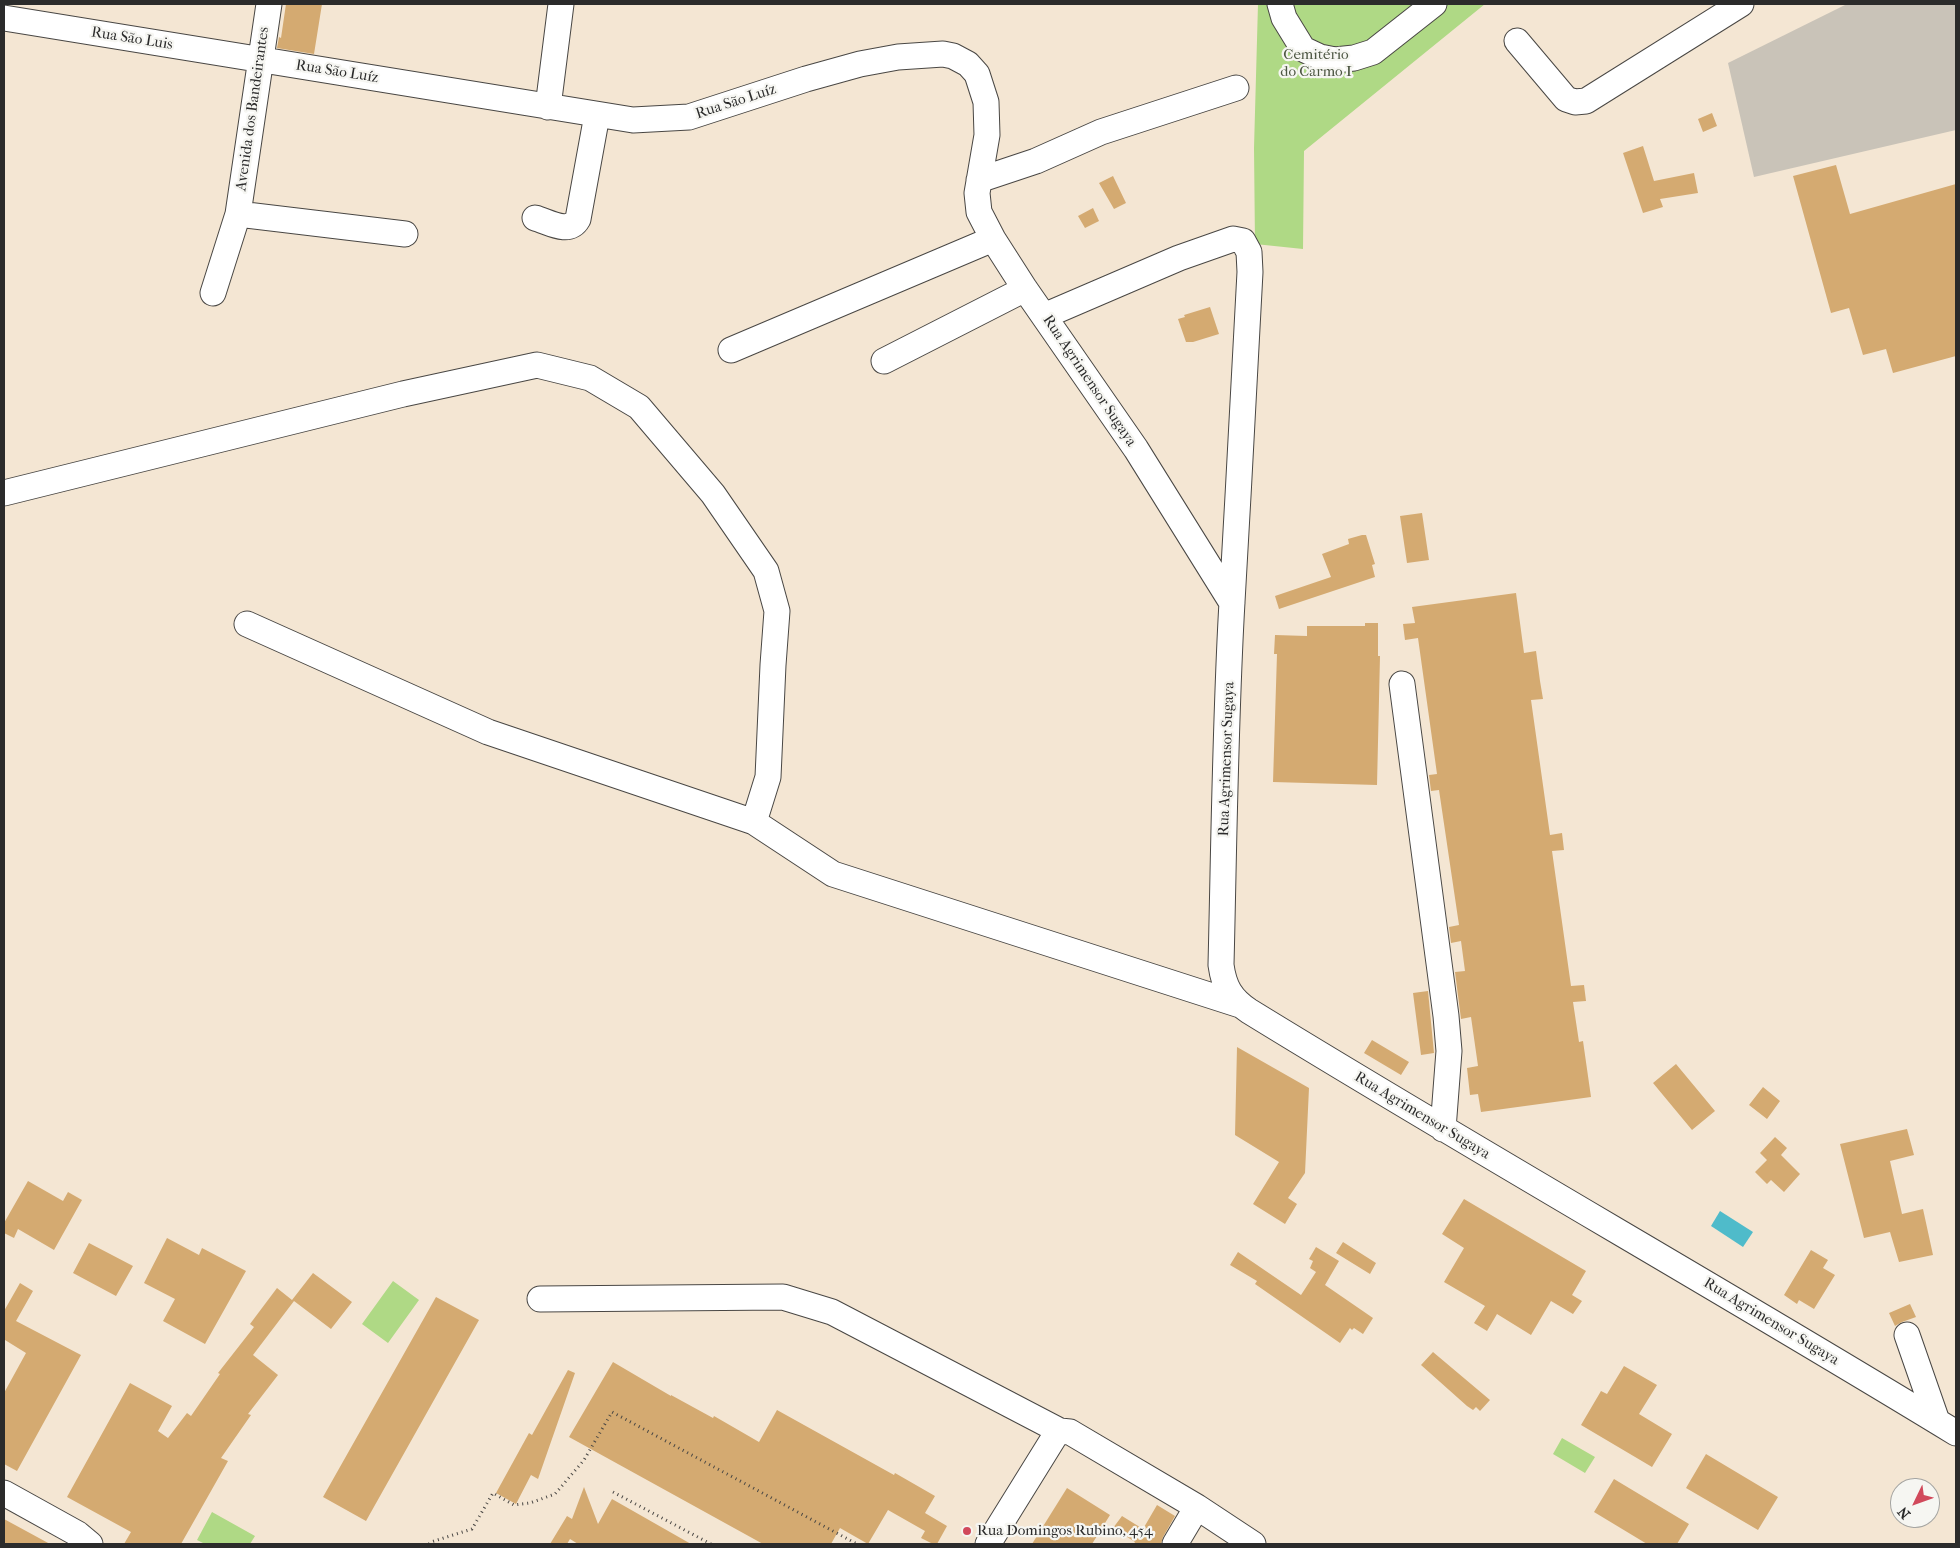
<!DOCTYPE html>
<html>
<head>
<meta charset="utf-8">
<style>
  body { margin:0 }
  #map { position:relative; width:1960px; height:1548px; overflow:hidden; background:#f4e6d3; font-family:"IM FELL French Canon",serif }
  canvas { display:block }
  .frame { position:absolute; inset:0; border:5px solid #2b2b2b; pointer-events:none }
  .north { position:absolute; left:1890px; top:1478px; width:50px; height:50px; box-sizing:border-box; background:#f6f6f2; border:1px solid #a5a5a2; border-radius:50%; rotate:228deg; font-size:14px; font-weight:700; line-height:20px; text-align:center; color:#2b2b2b }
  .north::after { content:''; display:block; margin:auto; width:18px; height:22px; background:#d1495b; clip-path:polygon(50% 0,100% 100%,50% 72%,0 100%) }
</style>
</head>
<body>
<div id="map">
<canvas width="1960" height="1548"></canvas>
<div class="frame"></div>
<div class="north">N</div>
</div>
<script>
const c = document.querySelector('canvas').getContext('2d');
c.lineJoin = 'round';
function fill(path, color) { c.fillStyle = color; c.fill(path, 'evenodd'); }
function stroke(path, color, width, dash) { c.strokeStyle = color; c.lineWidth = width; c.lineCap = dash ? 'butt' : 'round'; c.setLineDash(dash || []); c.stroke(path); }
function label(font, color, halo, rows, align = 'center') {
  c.font = font + ' "IM FELL French Canon",serif'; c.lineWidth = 4.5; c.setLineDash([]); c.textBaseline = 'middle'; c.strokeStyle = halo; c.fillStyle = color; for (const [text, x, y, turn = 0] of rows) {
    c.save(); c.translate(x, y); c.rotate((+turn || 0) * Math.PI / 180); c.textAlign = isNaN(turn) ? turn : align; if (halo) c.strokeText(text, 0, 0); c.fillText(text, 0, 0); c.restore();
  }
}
const industrial = new Path2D(`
  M 1847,4 L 1956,4 L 1956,130 L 1754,177 L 1728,63 Z`);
const green = new Path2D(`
  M 1258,4 L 1485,4 L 1304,151 L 1303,249 L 1255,244 L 1254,148 Z
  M 393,1281 L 419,1300 L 388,1343 L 362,1324 Z
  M 1562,1438 L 1595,1457 L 1585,1473 L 1553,1454 Z
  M 212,1512 L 255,1536 L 250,1544 L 205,1544 L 197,1540 Z`);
const water = new Path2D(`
  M 1720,1211 L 1753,1232 L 1743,1247 L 1711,1226 Z`);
const building = new Path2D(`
  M 286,4 L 322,4 L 314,54 L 277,48 L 279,37 L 281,38 Z
  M 1712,113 L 1717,126 L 1703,132 L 1698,119 Z
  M 1643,146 L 1654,181 L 1694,173 L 1698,193 L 1660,199 L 1663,207 L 1643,213 L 1623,153 Z
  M 1836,165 L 1850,214 L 1956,184 L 1956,356 L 1893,373 L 1886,349 L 1863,355 L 1849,308 L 1831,313 L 1793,176 Z
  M 1113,176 L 1126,203 L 1114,209 L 1099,183 Z
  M 1093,208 L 1099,221 L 1085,228 L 1078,216 Z
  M 1210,307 L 1219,334 L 1193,342 L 1186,342 L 1178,319 L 1185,317 L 1184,315 Z
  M 1422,513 L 1429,560 L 1407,563 L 1400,516 Z
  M 1362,535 L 1366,535 L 1375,564 L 1372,565 L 1375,577 L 1279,609 L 1275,596 L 1331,577 L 1322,554 L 1349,544 L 1348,539 Z
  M 1516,593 L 1524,653 L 1536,651 L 1540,681 L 1543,699 L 1531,700 L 1550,835 L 1562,833 L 1564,850 L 1552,851 L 1571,986 L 1584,985 L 1586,1001 L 1573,1002 L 1579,1042 L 1583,1041 L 1591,1097 L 1481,1112 L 1478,1094 L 1470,1095 L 1467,1068 L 1478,1066 L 1471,1017 L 1461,1019 L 1455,972 L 1465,971 L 1461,941 L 1451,943 L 1449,927 L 1459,925 L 1439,790 L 1431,791 L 1429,775 L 1437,774 L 1418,638 L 1405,640 L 1403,624 L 1415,623 L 1412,607 Z
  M 1365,623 L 1378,623 L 1378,656 L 1380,656 L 1377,785 L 1273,782 L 1277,654 L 1274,654 L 1275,635 L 1307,636 L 1307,626 L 1365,626 Z
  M 1428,991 L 1434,1053 L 1421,1055 L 1413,993 Z
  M 1372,1040 L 1409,1062 L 1401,1075 L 1364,1053 Z
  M 1237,1047 L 1309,1088 L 1305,1173 L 1288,1198 L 1297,1204 L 1285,1224 L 1253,1204 L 1279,1162 L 1235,1135 Z
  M 1676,1064 L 1715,1111 L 1692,1130 L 1653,1083 Z
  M 1763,1087 L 1780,1101 L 1767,1119 L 1749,1105 Z
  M 1907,1129 L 1914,1155 L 1890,1161 L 1902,1214 L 1923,1209 L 1933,1255 L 1899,1262 L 1890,1232 L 1864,1238 L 1840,1144 Z
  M 1775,1137 L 1787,1148 L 1781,1155 L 1800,1174 L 1784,1192 L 1771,1180 L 1767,1184 L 1755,1172 L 1767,1160 L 1760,1153 Z
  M 28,1181 L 63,1201 L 68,1192 L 82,1200 L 54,1250 L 18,1229 L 14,1238 L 4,1233 L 4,1223 Z
  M 1464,1199 L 1586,1271 L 1572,1295 L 1582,1301 L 1573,1314 L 1551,1301 L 1531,1335 L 1497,1314 L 1487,1331 L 1474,1323 L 1485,1306 L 1444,1282 L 1464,1248 L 1442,1234 Z
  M 167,1238 L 199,1255 L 202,1248 L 246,1271 L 205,1344 L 163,1321 L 175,1299 L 144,1283 Z
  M 1343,1242 L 1376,1263 L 1370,1274 L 1336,1253 Z
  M 89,1243 L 133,1266 L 116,1296 L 73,1273 Z
  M 1316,1247 L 1339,1261 L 1325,1285 L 1373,1318 L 1363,1334 L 1354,1328 L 1352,1330 L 1350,1328 L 1340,1343 L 1255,1284 L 1257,1281 L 1230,1265 L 1238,1252 L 1301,1295 L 1316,1272 L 1310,1268 L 1313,1261 L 1309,1259 Z
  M 1811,1250 L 1828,1260 L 1823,1268 L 1835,1275 L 1814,1309 L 1799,1300 L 1797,1304 L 1784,1295 Z
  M 313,1273 L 352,1302 L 331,1329 L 294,1301 L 253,1355 L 278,1375 L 248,1414 L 251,1415 L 221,1458 L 228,1461 L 181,1544 L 124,1544 L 131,1532 L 67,1497 L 130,1383 L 172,1406 L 158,1431 L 168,1438 L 187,1413 L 191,1416 L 220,1374 L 218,1373 L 254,1327 L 250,1324 L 277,1288 L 292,1300 Z
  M 20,1283 L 33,1291 L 16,1321 L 81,1355 L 17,1471 L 4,1464 L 4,1393 L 26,1353 L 5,1340 L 4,1343 L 4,1311 Z
  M 436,1297 L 479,1320 L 366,1521 L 323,1497 Z
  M 1910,1304 L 1916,1317 L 1902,1322 L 1895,1326 L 1889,1313 Z
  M 1433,1352 L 1490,1400 L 1480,1411 L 1476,1407 L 1473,1410 L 1467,1406 L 1421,1365 Z
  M 613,1362 L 671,1396 L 671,1395 L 713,1418 L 714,1416 L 759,1442 L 777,1410 L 894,1475 L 895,1473 L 935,1496 L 925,1513 L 947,1526 L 937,1544 L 933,1544 L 921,1538 L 925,1531 L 888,1510 L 868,1544 L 840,1528 L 831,1544 L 763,1544 L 569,1437 Z
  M 1624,1366 L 1657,1385 L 1639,1414 L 1672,1434 L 1652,1467 L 1581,1425 L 1601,1391 L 1607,1394 Z
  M 568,1370 L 575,1373 L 538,1479 L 531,1475 L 516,1504 L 496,1493 L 529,1433 L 532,1435 Z
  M 1706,1454 L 1778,1497 L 1758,1530 L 1686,1488 Z
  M 1614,1479 L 1689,1524 L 1677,1544 L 1647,1544 L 1594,1512 Z
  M 584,1487 L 598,1524 L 612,1499 L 691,1544 L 578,1544 L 570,1539 L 567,1544 L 550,1544 L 567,1516 L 572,1519 Z
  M 1067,1488 L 1110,1515 L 1092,1544 L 1032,1544 Z
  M 1157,1505 L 1175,1516 L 1163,1537 L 1161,1544 L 1134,1544 L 1135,1542 L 1113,1528 L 1122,1516 L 1143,1529 Z
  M 4,1519 L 50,1544 L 4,1544 Z`);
const path = new Path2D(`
  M 613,1492 L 711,1544
  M 429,1544 L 431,1542 L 472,1529 L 493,1493 L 514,1505 L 530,1503 L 555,1494 L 584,1460 L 612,1412 L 857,1544`);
const minor = new Path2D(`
  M 1280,4 L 1284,18 L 1303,49 L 1320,57 L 1335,60 L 1354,58 L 1373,52 L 1434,4
  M 4,18 L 633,120 L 689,117 L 806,79 L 860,64 L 898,57 L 943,54 L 953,56 L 968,64 L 977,74 L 986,102 L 987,135 L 977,193 L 979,212 L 993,239 L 1025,289 L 1136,449 L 1232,603
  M 1517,41 L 1566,99 L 1575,102 L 1586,101 L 1741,4
  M 548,107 L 561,4
  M 979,180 L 1036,161 L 1101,132 L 1236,88
  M 238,214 L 269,4
  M 535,218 C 549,222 569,235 578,219 L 597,115
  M 213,293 L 238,214 L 405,234
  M 1044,316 L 1179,258 L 1233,239 L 1243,241 L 1249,252 L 1250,272 C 1245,382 1238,492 1232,602 C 1225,723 1224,844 1221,965 C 1224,987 1231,999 1249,1011 C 1483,1155 1722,1290 1956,1433
  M 731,350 L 993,239
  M 884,361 L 1025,289
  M 4,493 L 403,394 L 537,365 L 590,378 L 639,407 L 713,494 L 766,571 L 777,611 L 773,665 L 768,777 L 754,822
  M 247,624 L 488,732 L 754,822 L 833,874 L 1240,1005
  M 1402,684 L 1446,1016 L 1449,1051 L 1443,1129
  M 540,1299 L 783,1297 L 832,1312 L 1060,1431 L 1070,1432 L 1075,1435 L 1197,1507 L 1253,1544
  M 1907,1335 L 1937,1421
  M 4,1493 L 78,1534 L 90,1544
  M 988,1544 L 1055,1436 L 1060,1431
  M 1175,1544 L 1197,1507`);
const markers = [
  [967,1531,5,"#d1495b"]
];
const streetNames = [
  ["Rua São Luis",132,39,9],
  ["Rua São Luíz",337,72,9],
  ["Rua São Luíz",736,102,-18],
  ["Avenida dos Bandeirantes",253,109,-82],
  ["Rua Agrimensor Sugaya",1089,381,56],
  ["Rua Agrimensor Sugaya",1227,759,-88],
  ["Rua Agrimensor Sugaya",1422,1116,31],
  ["Rua Agrimensor Sugaya",1771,1322,31]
];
const parkNames = [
  ["Cemitério",1316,55],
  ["do Carmo I",1316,72]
];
const poiNames = [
  ["Rua Domingos Rubino, 454",977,1531]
];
fill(industrial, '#c9c3b8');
fill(green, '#afd985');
fill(water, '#4fbbca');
fill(building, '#d4aa71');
stroke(minor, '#494744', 27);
stroke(path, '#494744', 3, [1, 4]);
stroke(minor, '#fff', 25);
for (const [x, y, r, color] of markers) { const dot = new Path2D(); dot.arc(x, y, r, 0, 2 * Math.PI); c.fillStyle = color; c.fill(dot); stroke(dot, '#f6f6f2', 2); }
label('15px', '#2b2b2b', '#f6f6f2', streetNames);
label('15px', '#4c5642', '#f6f6f2', parkNames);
label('15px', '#2b2b2b', '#f6f6f2', poiNames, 'left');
</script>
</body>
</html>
